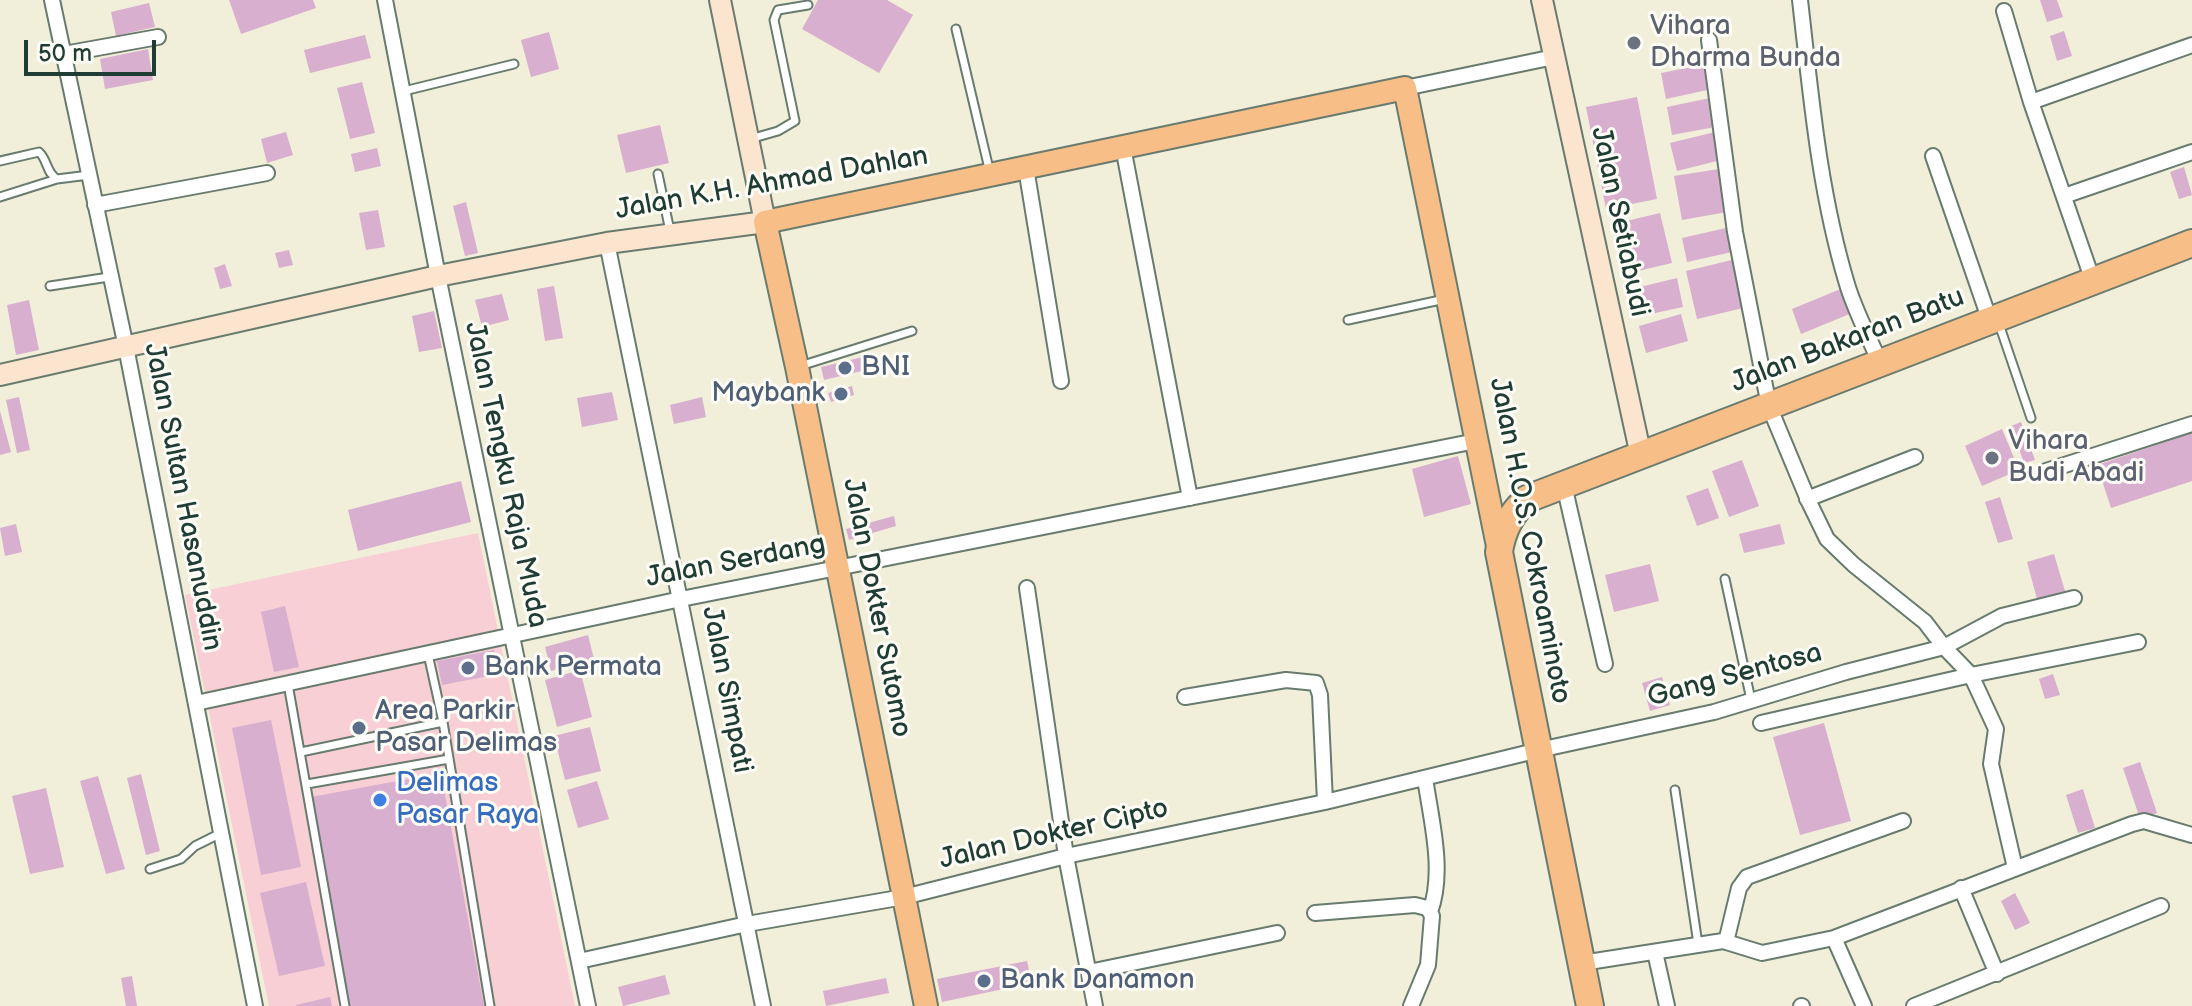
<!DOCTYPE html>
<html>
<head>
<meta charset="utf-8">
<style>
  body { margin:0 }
  #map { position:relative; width:2192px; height:1006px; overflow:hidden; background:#f1eed9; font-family:"Balsamiq Sans",sans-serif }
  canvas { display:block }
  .scale { position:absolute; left:24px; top:40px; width:132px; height:36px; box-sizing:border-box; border:4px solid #1f3d34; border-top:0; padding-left:10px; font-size:24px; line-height:28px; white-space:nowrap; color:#1f3d34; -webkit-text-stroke:6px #fdfcf7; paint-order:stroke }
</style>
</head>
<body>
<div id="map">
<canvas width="2192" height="1006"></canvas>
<div class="scale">50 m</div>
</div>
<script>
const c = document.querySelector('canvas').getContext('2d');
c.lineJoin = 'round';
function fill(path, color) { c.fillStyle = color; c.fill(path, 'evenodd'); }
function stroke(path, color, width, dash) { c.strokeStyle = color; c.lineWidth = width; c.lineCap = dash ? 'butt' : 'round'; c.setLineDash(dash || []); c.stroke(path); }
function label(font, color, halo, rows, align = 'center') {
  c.font = font + ' "Balsamiq Sans",sans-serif'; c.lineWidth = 6; c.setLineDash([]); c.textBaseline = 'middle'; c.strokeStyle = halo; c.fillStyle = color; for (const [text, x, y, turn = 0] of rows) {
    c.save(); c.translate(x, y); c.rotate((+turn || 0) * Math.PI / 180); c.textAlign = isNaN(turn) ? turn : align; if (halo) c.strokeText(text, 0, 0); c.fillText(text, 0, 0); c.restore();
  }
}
const built = new Path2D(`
  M 478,533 L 575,1006 L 269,1006 L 185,595 Z`);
const building = new Path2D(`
  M 229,0 L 313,0 L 316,8 L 241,34 Z
  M 818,0 L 887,0 L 913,15 L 879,73 L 802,29 Z
  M 2040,0 L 2057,0 L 2063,17 L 2047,22 Z
  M 149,3 L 155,27 L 116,36 L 111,12 Z
  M 2064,31 L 2072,56 L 2057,61 L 2050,36 Z
  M 549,32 L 559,69 L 531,77 L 521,40 Z
  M 365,35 L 371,58 L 310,73 L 304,50 Z
  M 148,49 L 153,80 L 105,89 L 100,59 Z
  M 1707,64 L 1712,89 L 1666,99 L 1661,73 Z
  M 362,82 L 375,133 L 350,139 L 337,88 Z
  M 1637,97 L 1657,199 L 1606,209 L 1586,107 Z
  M 1710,98 L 1715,127 L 1672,135 L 1667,107 Z
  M 660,125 L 669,163 L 626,173 L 617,135 Z
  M 286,132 L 293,155 L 267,163 L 261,139 Z
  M 1715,132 L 1721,160 L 1677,171 L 1670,143 Z
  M 377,148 L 381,166 L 355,172 L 351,154 Z
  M 2184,167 L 2192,195 L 2179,199 L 2170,172 Z
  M 1719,169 L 1727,212 L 1682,220 L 1674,176 Z
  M 466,202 L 478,253 L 465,256 L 453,206 Z
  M 378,210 L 385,247 L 366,250 L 359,213 Z
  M 1660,213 L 1672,263 L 1634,272 L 1622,222 Z
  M 1726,228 L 1732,252 L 1687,262 L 1682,238 Z
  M 289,250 L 293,265 L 279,268 L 275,253 Z
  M 1732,260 L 1743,308 L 1697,319 L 1686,271 Z
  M 225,264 L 232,286 L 220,289 L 214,268 Z
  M 1677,278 L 1683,307 L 1646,315 L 1640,287 Z
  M 554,286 L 563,338 L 545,341 L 537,289 Z
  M 1843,288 L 1852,313 L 1801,334 L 1792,309 Z
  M 502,294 L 509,320 L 482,327 L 475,300 Z
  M 29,300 L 39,350 L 16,355 L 7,305 Z
  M 434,311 L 442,348 L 419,352 L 412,316 Z
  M 1681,314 L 1688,341 L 1646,353 L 1639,326 Z
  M 867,356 L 870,369 L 824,380 L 821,367 Z
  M 852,386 L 854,395 L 831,402 L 828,393 Z
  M 612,392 L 618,420 L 582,427 L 577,398 Z
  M 19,397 L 30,450 L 17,453 L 6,400 Z
  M 702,397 L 706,417 L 674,424 L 670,405 Z
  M 0,411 L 11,452 L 0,455 Z
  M 2021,422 L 2035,460 L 2024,463 L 2011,426 Z
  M 2002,429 L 2019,470 L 1982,486 L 1965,446 Z
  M 2192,433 L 2192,481 L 2111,508 L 2097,465 Z
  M 1458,456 L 1471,504 L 1424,517 L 1412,469 Z
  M 1742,460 L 1759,506 L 1729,517 L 1712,471 Z
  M 461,481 L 471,522 L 358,551 L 348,510 Z
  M 1708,488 L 1719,518 L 1697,526 L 1686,496 Z
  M 2000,497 L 2013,539 L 1998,543 L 1985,502 Z
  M 894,516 L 896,526 L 849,540 L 846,529 Z
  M 16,524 L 22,552 L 5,556 L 0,528 Z
  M 1780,524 L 1785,544 L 1744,553 L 1739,534 Z
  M 2054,554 L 2065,591 L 2037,599 L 2027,562 Z
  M 1650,564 L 1659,601 L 1614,612 L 1605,575 Z
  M 285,606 L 299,667 L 274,672 L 261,612 Z
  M 588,635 L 594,659 L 551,671 L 545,647 Z
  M 494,650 L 499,674 L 442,685 L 437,661 Z
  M 580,670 L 592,717 L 557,727 L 545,680 Z
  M 2053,674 L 2060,695 L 2045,699 L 2039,679 Z
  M 1662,677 L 1670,705 L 1650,711 L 1642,683 Z
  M 271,720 L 301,867 L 261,875 L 232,728 Z
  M 1824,723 L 1851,821 L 1800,835 L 1773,737 Z
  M 590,727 L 601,771 L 565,780 L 554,736 Z
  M 2140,762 L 2157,813 L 2140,819 L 2123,768 Z
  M 441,773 L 484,1006 L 349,1006 L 311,797 Z
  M 141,774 L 160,851 L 146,855 L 127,778 Z
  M 98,776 L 125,869 L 106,874 L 80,781 Z
  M 597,781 L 609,819 L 578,828 L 567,790 Z
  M 46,788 L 64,867 L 30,874 L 12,796 Z
  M 2083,789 L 2095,828 L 2078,833 L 2066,795 Z
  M 306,882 L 325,966 L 279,976 L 260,893 Z
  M 2015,893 L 2030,923 L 2015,930 L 2001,901 Z
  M 1027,961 L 1032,983 L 942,1002 L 937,979 Z
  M 665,975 L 670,994 L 623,1006 L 618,987 Z
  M 132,976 L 137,1006 L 126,1006 L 121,978 Z
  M 886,978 L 889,993 L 826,1006 L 823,991 Z
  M 330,997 L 332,1006 L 296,1006 L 296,1005 Z`);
const lane = new Path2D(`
  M 956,29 L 990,173
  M 404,91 L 514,64
  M 750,139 L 778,131 L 795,121 L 774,20 L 778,10 L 808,5
  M 0,161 L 39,152 C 48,160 46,173 57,179
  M 658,174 L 670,231
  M 0,197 L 57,179 L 89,175
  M 50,286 L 109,277
  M 1348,320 L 1445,299
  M 1999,324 L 2031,418
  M 800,366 L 912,331
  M 1725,579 L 1751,700
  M 428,654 L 443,722 L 490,1006
  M 288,684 L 345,1006
  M 301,752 L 443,722
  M 307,784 L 449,759
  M 1675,790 L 1698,944
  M 150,869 L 181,859 L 195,846 L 221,833`);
const street = new Path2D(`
  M 52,0 L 126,347 L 255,1006
  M 385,0 L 438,276 L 588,1006
  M 1800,0 C 1811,96 1819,191 1847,284 C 1855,311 1869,337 1880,363
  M 2004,11 L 2031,102 L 2093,281
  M 1709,40 L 1735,232 L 1769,406 L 1809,502 L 1827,539 L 1854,565 L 1925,622 L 1944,647 L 1971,675 L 1996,729 L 1991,764 L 2015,868
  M 64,54 L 158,37
  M 1405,88 L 1554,57
  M 2031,102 L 2192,45
  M 1123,147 L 1190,498
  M 1933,156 L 1990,321
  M 1026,168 L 1061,381
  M 2064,196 L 2192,152
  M 95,205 L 267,173
  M 607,243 L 763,1006
  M 2046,471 L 2192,424
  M 1564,485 L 1605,664
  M 1807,499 L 1915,457
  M 1027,588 L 1066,856 L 1095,1006
  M 1185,697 L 1286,680 L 1316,683 L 1320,695 L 1325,802
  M 196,703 L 681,599 L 1476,441
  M 1761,723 L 1971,675 L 2138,642
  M 1961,888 L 1997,974
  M 1315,913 L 1415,905 L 1427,908 L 1430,912
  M 1834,938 L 1864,1006
  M 1726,942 L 1739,888 L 1747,877 L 1903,821
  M 1655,952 L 1667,1006
  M 579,961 L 747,924 L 904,897 L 1066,856 L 1325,802 L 1539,750 L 1714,712 L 1846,672 L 1944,647 L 2002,616 L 2074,598
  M 1582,963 L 1723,941 L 1762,953 L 1834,938 L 2132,824 L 2144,821 L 2192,835
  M 1089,972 L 1277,933
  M 1411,1006 L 1428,965 L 1432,916 L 1430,912 C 1445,871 1431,820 1425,778
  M 1801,1006 L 1802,1006
  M 1914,1006 L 2161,906`);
const secondary = new Path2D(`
  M 1542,0 L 1641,456
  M 0,375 L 438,276 L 607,243 L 765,222 L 720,0`);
const primary = new Path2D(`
  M 926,1006 L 797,367 L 765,222 L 1405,88 L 1499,551`);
const highway = new Path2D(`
  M 1590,1006 L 1499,552 C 1502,531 1510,514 1527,499 L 2192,243`);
const markers = [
  [1634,43,8,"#6b7280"],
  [845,368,8,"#5c6f8a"],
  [841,394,8,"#5c6f8a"],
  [1992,458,8,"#6b7280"],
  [468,668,8,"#5c6f8a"],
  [359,728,8,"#5c6f8a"],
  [380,800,8,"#3f7fe0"],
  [984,981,8,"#5c6f8a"]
];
const worshipNames = [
  ["Vihara",1650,27],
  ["Dharma Bunda",1650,59],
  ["Vihara",2008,442],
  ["Budi Abadi",2008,474]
];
const streetNames = [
  ["Jalan K.H. Ahmad Dahlan",772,184,-10],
  ["Jalan Setiabudi",1619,222,78],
  ["Jalan Bakaran Batu",1848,341,-21],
  ["Jalan Tengku Raja Muda",505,475,78],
  ["Jalan Sultan Hasanuddin",182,497,79],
  ["Jalan H.O.S. Cokroaminoto",1529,541,79],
  ["Jalan Serdang",736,562,-11],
  ["Jalan Dokter Sutomo",876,608,79],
  ["Gang Sentosa",1735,676,-15],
  ["Jalan Simpati",726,690,79],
  ["Jalan Dokter Cipto",1054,835,-13]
];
const serviceNames = [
  ["BNI",861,368],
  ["Maybank",825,394,"right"],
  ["Bank Permata",484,668],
  ["Area Parkir",375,712],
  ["Pasar Delimas",375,744],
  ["Bank Danamon",1000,981]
];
const shopNames = [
  ["Delimas",396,784],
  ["Pasar Raya",396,816]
];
fill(built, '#f7cfd5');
fill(building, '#d9afcf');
stroke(lane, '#687b6e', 11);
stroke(street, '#687b6e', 18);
stroke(secondary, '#687b6e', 24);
stroke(primary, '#687b6e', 26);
stroke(highway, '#687b6e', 30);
stroke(lane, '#fff', 7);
stroke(street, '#fff', 14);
stroke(secondary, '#fce5cf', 20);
stroke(primary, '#f7be88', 22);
stroke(highway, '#f7be88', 26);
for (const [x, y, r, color] of markers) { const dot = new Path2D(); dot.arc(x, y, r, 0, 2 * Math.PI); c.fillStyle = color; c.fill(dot); stroke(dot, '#fdfcf7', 3); }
label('28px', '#5b616d', '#fdfcf7', worshipNames, 'left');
label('28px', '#1f3d34', '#fdfcf7', streetNames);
label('28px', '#4e5e75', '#fdfcf7', serviceNames, 'left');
label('28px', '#366cbe', '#fdfcf7', shopNames, 'left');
</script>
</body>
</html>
